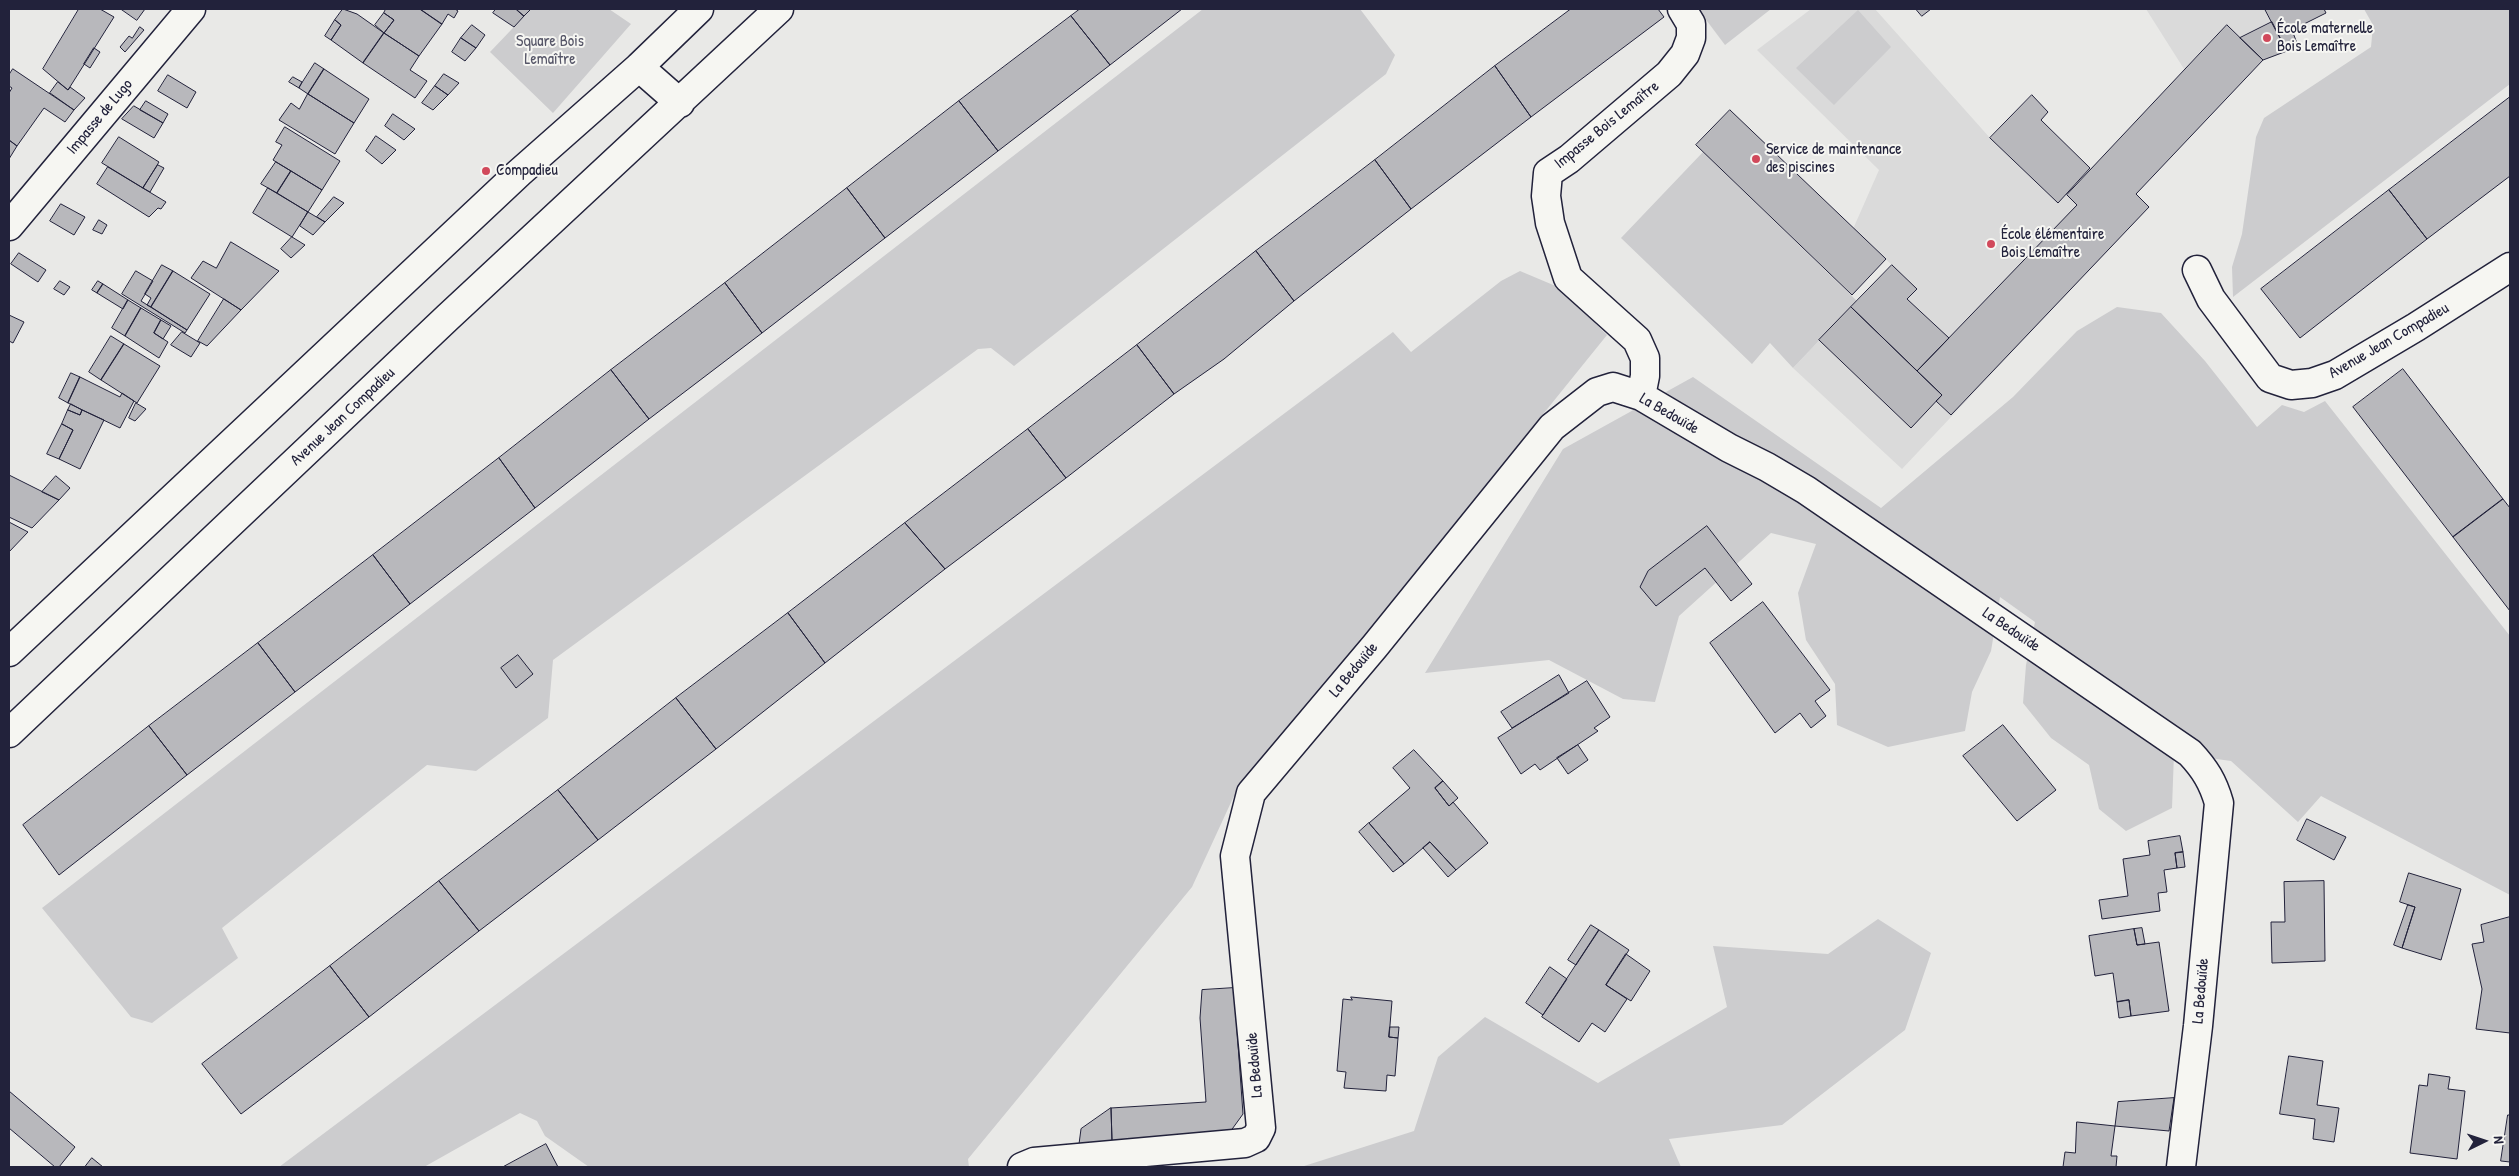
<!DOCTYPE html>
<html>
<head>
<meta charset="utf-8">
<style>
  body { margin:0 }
  #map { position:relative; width:2519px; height:1176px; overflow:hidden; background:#e9e9e7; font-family:"Patrick Hand",sans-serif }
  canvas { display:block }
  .frame { position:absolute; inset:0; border:10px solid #22223b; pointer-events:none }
  .north { position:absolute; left:2459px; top:1116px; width:50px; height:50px; -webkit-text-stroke:4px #f6f6f2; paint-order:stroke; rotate:86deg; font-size:14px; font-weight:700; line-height:20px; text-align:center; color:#22223b }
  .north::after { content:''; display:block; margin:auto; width:18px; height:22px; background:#22223b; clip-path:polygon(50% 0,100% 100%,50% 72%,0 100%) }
</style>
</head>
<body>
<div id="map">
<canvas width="2519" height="1176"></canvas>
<div class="frame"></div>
<div class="north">N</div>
</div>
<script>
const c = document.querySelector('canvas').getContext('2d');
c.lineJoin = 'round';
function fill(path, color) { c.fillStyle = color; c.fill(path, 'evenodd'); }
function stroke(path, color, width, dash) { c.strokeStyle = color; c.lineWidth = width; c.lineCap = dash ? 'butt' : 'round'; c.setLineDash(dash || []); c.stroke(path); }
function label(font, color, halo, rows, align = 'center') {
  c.font = font + ' "Patrick Hand",sans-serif'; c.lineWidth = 4; c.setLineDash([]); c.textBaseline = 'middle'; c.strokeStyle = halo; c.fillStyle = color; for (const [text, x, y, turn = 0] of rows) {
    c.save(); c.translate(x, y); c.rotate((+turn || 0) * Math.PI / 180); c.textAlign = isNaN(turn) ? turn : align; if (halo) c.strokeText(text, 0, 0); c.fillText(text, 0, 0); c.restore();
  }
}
const built = new Path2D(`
  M 1811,9 L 1875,9 L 1990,138 L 2058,203 L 2184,69 L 2146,9 L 2324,9 L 2326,13 L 2292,30 L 2298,46 L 2263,60 L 2136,194 L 2149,207 L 1902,469 L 1793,368 L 1892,265 L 1853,229 L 1879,170 L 1757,50 Z`);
const green = new Path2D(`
  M 531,9 L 609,9 L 631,24 L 553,113 L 490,52 Z
  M 1203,9 L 1360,9 L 1395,55 L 1386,74 L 1014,366 L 991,348 L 978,349 L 553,660 L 548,718 L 476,771 L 427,765 L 222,928 L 238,958 L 152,1023 L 131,1017 L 42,908 Z
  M 1698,9 L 1771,9 L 1725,45 Z
  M 2364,9 L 2510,9 L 2510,84 L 2233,297 L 2232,267 L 2242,234 L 2256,137 L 2264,118 L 2371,47 L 2373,25 Z
  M 1858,10 L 1891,47 L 1834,105 L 1796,68 Z
  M 1703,152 L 1857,301 L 1793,368 L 1770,343 L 1752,364 L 1621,238 Z
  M 1520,271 L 1558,287 L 1607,335 L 1233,798 L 1192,887 L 968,1159 L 969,1167 L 589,1167 L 545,1136 L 537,1121 L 520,1113 L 424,1167 L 279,1167 L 1393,332 L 1411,352 L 1501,281 Z
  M 2117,307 L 2161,313 L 2205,361 L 2257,427 L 2282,405 L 2304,412 L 2325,401 L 2510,636 L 2510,895 L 2321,796 L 2298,822 L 2231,761 L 2174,753 L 2172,808 L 2126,831 L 2099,809 L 2089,765 L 2051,738 L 2023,703 L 2026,665 L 2035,622 L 2000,597 L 1991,651 L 1972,692 L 1965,731 L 1888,747 L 1837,725 L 1835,684 L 1806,640 L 1798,593 L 1816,544 L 1771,533 L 1679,616 L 1655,702 L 1623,699 L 1549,660 L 1425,673 L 1563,449 L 1693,377 L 1881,508 L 2013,397 L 2077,331 Z
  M 1878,919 L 1931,953 L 1905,1030 L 1782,1125 L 1669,1139 L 1681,1167 L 1301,1167 L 1414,1131 L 1438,1057 L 1485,1017 L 1598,1083 L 1727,1007 L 1713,946 L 1828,954 Z`);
const building = new Path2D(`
  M 79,9 L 100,9 L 114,17 L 68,90 L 43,69 Z
  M 121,9 L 145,9 L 137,20 Z
  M 343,9 L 357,14 L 384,33 L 363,63 L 331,40 L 341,25 L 335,20 Z
  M 386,9 L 420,9 L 442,24 L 419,56 L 384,33 L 394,20 L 384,13 Z
  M 420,9 L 455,9 L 458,11 L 454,18 L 448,14 L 442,24 Z
  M 496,9 L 516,9 L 524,16 L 514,27 L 493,13 Z
  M 516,9 L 531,9 L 524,16 Z
  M 1080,9 L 1182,9 L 1110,65 L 1071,16 Z
  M 1571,9 L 1658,9 L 1664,17 L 1531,117 L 1495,66 Z
  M 1916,9 L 1931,9 L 1922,16 Z
  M 2265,9 L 2324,9 L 2326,13 L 2292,30 L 2298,46 L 2287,51 Z
  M 384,13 L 394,20 L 384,33 L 375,25 Z
  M 1071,16 L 1110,65 L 998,151 L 959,101 Z
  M 335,20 L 341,25 L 331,40 L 325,36 Z
  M 2272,22 L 2287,51 L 2263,60 L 2240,38 Z
  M 472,25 L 485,35 L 476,48 L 461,38 Z
  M 2227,25 L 2263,60 L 2136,194 L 2149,207 L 1951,415 L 1936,401 L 1942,395 L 1917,371 L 2077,205 L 2067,195 Z
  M 140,27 L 144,30 L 125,52 L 120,47 L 129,36 L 132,38 Z
  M 384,33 L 419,56 L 410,70 L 427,81 L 415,98 L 363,63 Z
  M 461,38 L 476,48 L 465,61 L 452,52 Z
  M 94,48 L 100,52 L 90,68 L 84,64 Z
  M 315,63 L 324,69 L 308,94 L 299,88 Z
  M 1495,66 L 1531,117 L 1411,209 L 1375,160 Z
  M 13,69 L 74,110 L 65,122 L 44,108 L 17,146 L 9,140 L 9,93 L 12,88 L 9,86 L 9,75 Z
  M 324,69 L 369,99 L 354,123 L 308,94 Z
  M 444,74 L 459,83 L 448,95 L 435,86 Z
  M 168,75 L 196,92 L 187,108 L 158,91 Z
  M 293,77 L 302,82 L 299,88 L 289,82 Z
  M 58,82 L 68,90 L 70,87 L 85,98 L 74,110 L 50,93 Z
  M 435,86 L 448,95 L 433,110 L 422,103 Z
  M 308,94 L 354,123 L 335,154 L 279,120 L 291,103 L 299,109 Z
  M 2032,95 L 2048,112 L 2041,120 L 2090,168 L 2058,203 L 1990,138 Z
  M 2510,97 L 2510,176 L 2427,239 L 2389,190 Z
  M 146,101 L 168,114 L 163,123 L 140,110 Z
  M 959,101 L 998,151 L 885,238 L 847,188 Z
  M 134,106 L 163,123 L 154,138 L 122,119 Z
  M 1730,110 L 1886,259 L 1852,295 L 1696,145 Z
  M 393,114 L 415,129 L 404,140 L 385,126 Z
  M 285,127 L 340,161 L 322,190 L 273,160 L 282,145 L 276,142 Z
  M 376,136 L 396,150 L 382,164 L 366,151 Z
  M 119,137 L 159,162 L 143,188 L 102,163 Z
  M 9,140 L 17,146 L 9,159 Z
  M 1375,160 L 1411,209 L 1294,301 L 1256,251 Z
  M 276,162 L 291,171 L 277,193 L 261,184 Z
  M 158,165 L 164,168 L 150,192 L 143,188 Z
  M 108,167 L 166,202 L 161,209 L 158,208 L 149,217 L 97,184 Z
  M 291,171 L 322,190 L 308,212 L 277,193 Z
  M 268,188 L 308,212 L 292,237 L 253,213 Z
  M 847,188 L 885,238 L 762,333 L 725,283 Z
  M 2389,190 L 2427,239 L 2300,338 L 2261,289 Z
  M 334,197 L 344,203 L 325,222 L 317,217 Z
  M 61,204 L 85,217 L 74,235 L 50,221 Z
  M 308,212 L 325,222 L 313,235 L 300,226 Z
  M 99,220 L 107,225 L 102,234 L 93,230 Z
  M 292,237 L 305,245 L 291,258 L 281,249 Z
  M 231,242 L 279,271 L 241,310 L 191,278 L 203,261 L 216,268 Z
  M 1256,251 L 1294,301 L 1224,359 L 1174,394 L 1137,345 Z
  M 19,253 L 46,270 L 38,282 L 11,264 Z
  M 162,265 L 173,271 L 151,307 L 147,305 L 151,298 L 145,294 Z
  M 1892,265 L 1917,289 L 1907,299 L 1949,338 L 1917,371 L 1851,307 Z
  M 136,271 L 153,281 L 141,301 L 187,330 L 185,333 L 122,294 Z
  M 173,271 L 210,294 L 187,330 L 151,307 Z
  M 60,281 L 70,287 L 64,295 L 54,289 Z
  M 98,281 L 103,284 L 97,293 L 92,290 Z
  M 725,283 L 762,333 L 649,419 L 611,370 Z
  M 103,284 L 128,300 L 123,309 L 97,293 Z
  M 224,299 L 241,310 L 207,346 L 198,341 Z
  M 128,300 L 141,308 L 125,336 L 112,328 Z
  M 1851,307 L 1942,395 L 1911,428 L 1819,340 Z
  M 141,308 L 161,320 L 154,333 L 168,342 L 159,358 L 125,336 Z
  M 9,315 L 24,322 L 13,343 L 9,341 Z
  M 161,320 L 171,326 L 163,339 L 154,333 Z
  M 182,332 L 200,343 L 191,357 L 171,345 Z
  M 111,336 L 124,344 L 101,380 L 89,372 Z
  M 124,344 L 160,366 L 137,403 L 101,380 Z
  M 1137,345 L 1174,394 L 1066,478 L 1028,429 Z
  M 2403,369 L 2503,499 L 2453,537 L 2353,407 Z
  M 611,370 L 649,419 L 535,508 L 499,458 Z
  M 71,373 L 80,377 L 68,403 L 59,398 Z
  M 80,377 L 120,397 L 122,393 L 134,401 L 120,428 L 68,403 Z
  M 136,403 L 146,409 L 135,421 L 129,418 Z
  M 71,404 L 82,410 L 80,415 L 68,410 Z
  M 68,410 L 80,415 L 82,410 L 104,420 L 80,469 L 59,459 L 73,430 L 62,424 Z
  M 62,424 L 73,430 L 59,459 L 47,454 Z
  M 1028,429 L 1066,478 L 945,569 L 905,523 Z
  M 499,458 L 535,508 L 410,604 L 373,555 Z
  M 9,475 L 59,500 L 32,528 L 9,517 Z
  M 56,476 L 70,488 L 59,500 L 42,492 Z
  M 2503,499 L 2510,508 L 2510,611 L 2453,537 Z
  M 9,522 L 28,532 L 9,552 Z
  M 905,523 L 945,569 L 825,663 L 788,613 Z
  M 1707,526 L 1752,584 L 1731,601 L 1705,568 L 1656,606 L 1640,587 L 1648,571 Z
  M 373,555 L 410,604 L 295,692 L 258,643 Z
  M 1763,602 L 1830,690 L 1815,701 L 1826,716 L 1811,728 L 1800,713 L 1775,733 L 1710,643 Z
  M 788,613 L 825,663 L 716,749 L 676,698 Z
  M 258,643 L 295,692 L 187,775 L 149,726 Z
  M 518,655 L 533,674 L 516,688 L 501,668 Z
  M 1559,675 L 1569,693 L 1512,728 L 1501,712 Z
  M 1587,681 L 1610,717 L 1594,728 L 1598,731 L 1540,770 L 1535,764 L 1521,774 L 1498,738 Z
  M 676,698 L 716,749 L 598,840 L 558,790 Z
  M 2003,725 L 2056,790 L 2017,821 L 1963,756 Z
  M 149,726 L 187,775 L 59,875 L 23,825 Z
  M 1578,745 L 1588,760 L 1568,774 L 1557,758 Z
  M 1414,750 L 1443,781 L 1435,788 L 1449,806 L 1453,802 L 1488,843 L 1456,870 L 1430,842 L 1404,864 L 1369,823 L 1410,788 L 1393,768 Z
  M 1443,781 L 1458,798 L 1449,806 L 1435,788 Z
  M 558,790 L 598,840 L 479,931 L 439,881 Z
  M 2307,819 L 2346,837 L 2334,860 L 2297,840 Z
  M 1369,823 L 1404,864 L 1393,872 L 1359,832 Z
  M 2180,836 L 2183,852 L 2175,853 L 2177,868 L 2164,870 L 2167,892 L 2158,893 L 2160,911 L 2102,919 L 2099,900 L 2128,896 L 2123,859 L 2150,855 L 2148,841 Z
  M 1430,842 L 1456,870 L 1448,877 L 1423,848 Z
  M 2183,852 L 2185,867 L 2177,868 L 2175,853 Z
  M 2409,873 L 2461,889 L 2441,960 L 2402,948 L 2415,907 L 2400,902 Z
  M 439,881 L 479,931 L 369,1017 L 330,966 Z
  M 2324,881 L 2325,961 L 2272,963 L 2271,922 L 2285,922 L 2284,882 Z
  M 2408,905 L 2415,907 L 2402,948 L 2394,945 Z
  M 2510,917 L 2510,1033 L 2476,1029 L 2482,989 L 2472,944 L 2484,942 L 2481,925 Z
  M 1591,925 L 1599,930 L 1576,965 L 1568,960 Z
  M 2142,928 L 2145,944 L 2137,945 L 2134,929 Z
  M 2134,929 L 2137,945 L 2159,942 L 2169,1011 L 2131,1016 L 2129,1000 L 2117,1002 L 2113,973 L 2095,976 L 2089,936 Z
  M 1599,930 L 1629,950 L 1606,985 L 1627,999 L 1605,1032 L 1592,1023 L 1579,1042 L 1542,1017 Z
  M 1626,954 L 1650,971 L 1631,1001 L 1606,985 Z
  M 330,966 L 369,1017 L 241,1114 L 202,1064 Z
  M 1550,967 L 1567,979 L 1543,1015 L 1526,1003 Z
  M 1234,988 L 1243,1114 L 1230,1132 L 1112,1141 L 1111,1108 L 1206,1102 L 1200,1018 L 1202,990 Z
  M 1351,997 L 1392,1001 L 1389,1037 L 1398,1038 L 1395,1076 L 1387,1075 L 1386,1091 L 1344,1088 L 1346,1072 L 1337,1071 L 1343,999 L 1352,1000 Z
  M 2129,1000 L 2131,1016 L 2119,1018 L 2117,1002 Z
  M 1390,1027 L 1399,1027 L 1398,1038 L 1389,1037 Z
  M 2289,1056 L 2323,1061 L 2317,1105 L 2339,1108 L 2334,1142 L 2313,1139 L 2315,1119 L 2280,1114 Z
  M 2429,1074 L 2450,1077 L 2448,1089 L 2465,1091 L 2457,1159 L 2410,1153 L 2419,1085 L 2427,1086 Z
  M 9,1091 L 75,1147 L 59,1167 L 55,1167 L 9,1128 Z
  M 2174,1098 L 2169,1131 L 2115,1126 L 2118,1102 Z
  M 1111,1108 L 1112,1141 L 1079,1144 L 1081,1129 Z
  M 2508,1115 L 2510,1115 L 2510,1162 L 2501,1161 Z
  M 2077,1122 L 2115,1126 L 2111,1156 L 2117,1156 L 2116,1167 L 2063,1167 L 2065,1152 L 2075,1153 Z
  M 546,1144 L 558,1167 L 503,1167 Z
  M 92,1158 L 103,1167 L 85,1167 Z`);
const minor = new Path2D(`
  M 639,67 L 680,103
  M 9,226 L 191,9
  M 2197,270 L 2211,299 L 2270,378 L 2291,385 L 2312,383 L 2335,375 L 2416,327 L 2510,267
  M 1641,396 L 1645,376 L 1645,358 L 1637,340 L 1568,278 L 1550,223 L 1546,196 L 1548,173 L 1569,159 L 1669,74 L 1685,54 L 1691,38 L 1691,24 L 1682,9
  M 9,652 L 519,173 L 639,67 L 699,9
  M 9,733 L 447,318 L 779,9
  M 1022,1167 L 1034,1162 L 1245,1143 L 1256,1138 L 1261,1128 L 1235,856 L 1251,793 L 1375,646 L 1552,427 L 1597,392 L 1613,387 L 1641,396 L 1729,448 L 1767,467 L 1806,490 L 2190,753 C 2205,769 2213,782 2219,803 L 2198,1026 L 2181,1167`);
const markers = [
  [2267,38,5,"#d1495b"],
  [1756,159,5,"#d1495b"],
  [486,171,5,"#d1495b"],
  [1991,244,5,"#d1495b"]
];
const poiNames = [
  ["École maternelle",2277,29],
  ["Bois Lemaître",2277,47],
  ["Service de maintenance",1766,150],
  ["des piscines",1766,168],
  ["Compadieu",496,171],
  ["École élémentaire",2001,235],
  ["Bois Lemaître",2001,253]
];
const parkNames = [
  ["Square Bois",550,42],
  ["Lemaître",550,60]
];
const streetNames = [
  ["Impasse de Lugo",100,117,-50],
  ["Impasse Bois Lemaître",1607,125,-39],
  ["Avenue Jean Compadieu",2389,341,-30],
  ["La Bedouïde",1669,414,30],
  ["Avenue Jean Compadieu",343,417,-43],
  ["La Bedouïde",2011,630,34],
  ["La Bedouïde",1354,670,-50],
  ["La Bedouïde",2201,991,-85],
  ["La Bedouïde",1255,1065,-95]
];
fill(built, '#dadada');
fill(green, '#ccccce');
fill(building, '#b8b8bc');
stroke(building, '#22223b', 1);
stroke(minor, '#22223b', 31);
stroke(minor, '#f6f6f2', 28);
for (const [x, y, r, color] of markers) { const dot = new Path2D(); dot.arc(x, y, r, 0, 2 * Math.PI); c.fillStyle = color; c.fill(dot); stroke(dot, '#f6f6f2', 2); }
label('16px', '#22223b', '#f6f6f2', poiNames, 'left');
label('16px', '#555567', '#f6f6f2', parkNames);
label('16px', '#22223b', '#f6f6f2', streetNames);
</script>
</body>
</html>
